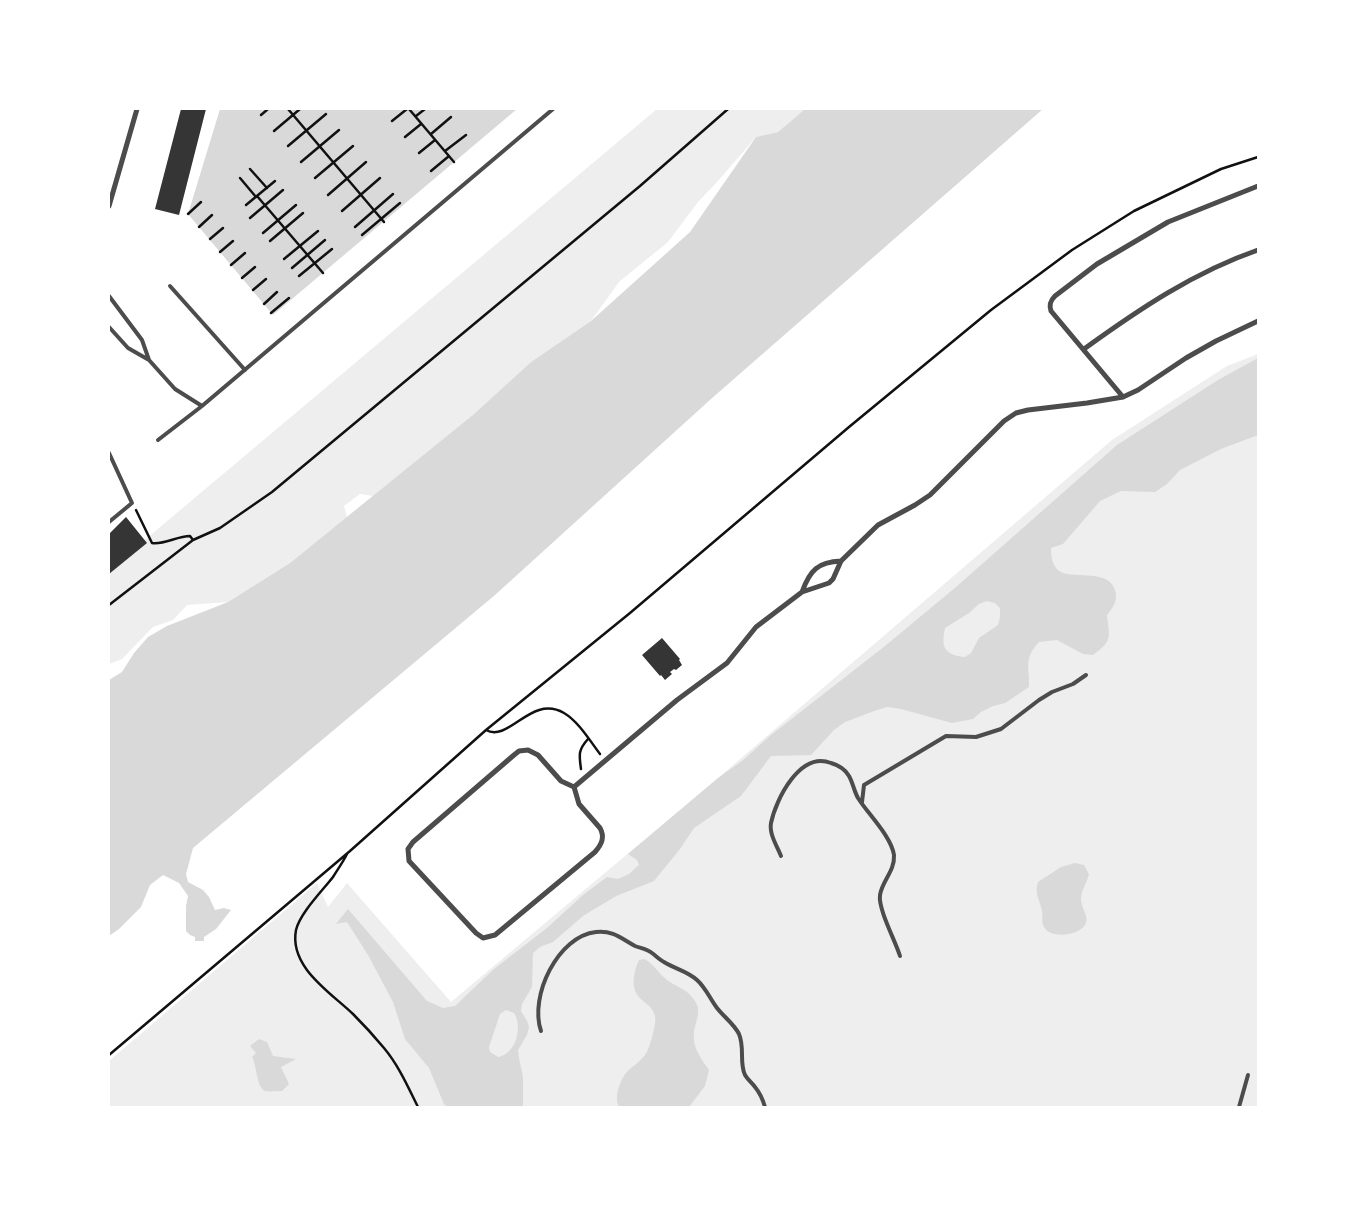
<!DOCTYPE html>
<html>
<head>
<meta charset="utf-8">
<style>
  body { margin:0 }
  #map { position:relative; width:1367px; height:1216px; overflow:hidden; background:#fff; font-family:Arial,sans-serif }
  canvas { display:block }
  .frame { position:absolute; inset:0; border:110px solid #fff; pointer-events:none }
</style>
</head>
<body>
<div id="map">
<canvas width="1367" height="1216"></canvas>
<div class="frame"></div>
</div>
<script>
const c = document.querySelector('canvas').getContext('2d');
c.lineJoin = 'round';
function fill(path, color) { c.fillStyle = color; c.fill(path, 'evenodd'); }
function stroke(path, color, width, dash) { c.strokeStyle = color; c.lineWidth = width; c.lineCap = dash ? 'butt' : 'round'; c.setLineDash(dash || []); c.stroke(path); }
const green = new Path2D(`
  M 657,109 L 805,109 L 778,132 L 756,137 L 718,181 L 698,202 L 668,242 L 619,282 L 591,321 L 531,362 L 474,414 L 373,496 L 360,494 L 344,506 L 347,517 L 290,563 L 228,602 L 187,605 L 173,620 L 153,627 L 122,659 L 109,664 L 109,570 Z
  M 1258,354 L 1258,1107 L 109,1107 L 109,1061 L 317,883 L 328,907 L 347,883 L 451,1002 L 718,778 L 1112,440 L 1227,366 Z`);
const water = new Path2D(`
  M 220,109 L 517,109 L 273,315 L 188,214 Z
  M 805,109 L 1043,109 L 711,399 L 495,595 L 193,848 L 186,874 L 188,882 L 203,890 L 209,897 L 215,910 L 224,908 L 231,910 L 216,929 L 204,937 L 204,941 L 195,941 L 195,937 L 190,935 L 186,931 L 186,906 L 188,896 L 179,883 L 163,875 L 150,885 L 141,907 L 119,929 L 109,936 L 109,680 L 122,672 L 134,653 L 148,637 L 167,626 L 228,602 L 290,563 L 474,414 L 531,362 L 591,321 L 690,232 L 756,137 L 778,132 Z
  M 1258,358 L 1258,435 L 1221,449 L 1180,470 L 1167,484 L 1155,492 L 1121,491 L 1100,501 L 1063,544 L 1051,548 C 1051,557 1052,567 1061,572 C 1076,579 1109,569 1115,590 C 1118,600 1114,606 1107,615 C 1109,637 1114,640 1093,655 L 1083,654 L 1057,640 L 1039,642 C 1023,659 1030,667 1029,687 L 1005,703 L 993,706 L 981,712 L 973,719 L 952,723 L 901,709 L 887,707 L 877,710 L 845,722 L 834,730 L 811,755 L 771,756 L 741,796 L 694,828 L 680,849 L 654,881 L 616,896 L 583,916 L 553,942 L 540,947 L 533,953 L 532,987 L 522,1004 L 521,1011 L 527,1021 L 529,1027 L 527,1035 L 518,1050 L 519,1058 L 523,1077 L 523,1107 L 447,1107 L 444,1104 L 429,1068 L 405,1039 L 393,1002 L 368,955 L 347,922 L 336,924 L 348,909 L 427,1001 L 443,1008 L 455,1006 L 494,969 L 547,928 L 583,895 L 607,877 L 618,879 L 629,874 L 639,865 L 637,860 L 628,854 L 718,778 L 742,761 L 771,735 L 885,646 L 956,587 L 1117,445 L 1218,380 ZM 987,601 L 995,603 L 1000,608 L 1000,617 L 998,625 L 979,638 L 971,653 L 965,657 C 944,655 941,647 945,628 L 969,613 L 979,604 ZM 506,1010 L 514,1013 C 523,1027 516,1054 498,1057 L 490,1052 L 489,1047 L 500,1014 Z
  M 1075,863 L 1084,865 L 1089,874 C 1087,883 1081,890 1081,899 C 1081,908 1090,917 1085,925 C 1078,936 1050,939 1044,927 C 1041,922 1043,916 1042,911 C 1040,900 1034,894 1038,882 L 1061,867 Z
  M 644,959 C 654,964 659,974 667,980 C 675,986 684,988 690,995 C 707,1012 692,1021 694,1039 C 694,1050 703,1061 709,1070 L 705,1086 L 689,1107 L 619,1107 C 614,1098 619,1083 625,1074 C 631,1067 639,1063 645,1055 C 649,1049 651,1041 653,1033 C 655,1026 657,1017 653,1011 C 650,1005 643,1002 639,997 C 630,987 634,971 639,960 Z
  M 259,1039 L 267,1042 L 273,1056 L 296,1059 L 281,1067 L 289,1084 L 282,1091 C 277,1091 269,1092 265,1091 C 256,1087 257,1065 252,1057 L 256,1053 L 250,1046 Z`);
const building = new Path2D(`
  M 181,109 L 206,109 L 179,215 L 155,209 Z
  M 126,517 L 147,543 L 109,574 L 109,534 Z
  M 662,638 L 680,659 L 679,660 L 682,665 L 676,670 L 674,669 L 670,672 L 672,674 L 665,680 L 661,675 L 660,676 L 642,655 Z`);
const path = new Path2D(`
  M 288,109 L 384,222
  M 409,109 L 454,162
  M 261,115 L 268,109
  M 416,116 L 425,109
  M 392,121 L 407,109
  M 274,131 L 300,109
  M 431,134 L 451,117
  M 405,137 L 421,124
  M 288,146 L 326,114
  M 445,151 L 466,135
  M 419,153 L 435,140
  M 301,162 L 339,130
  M 250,169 L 267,188
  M 431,171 L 449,156
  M 240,178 L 256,197
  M 315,178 L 353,146
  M 328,195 L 366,162
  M 257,196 L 323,273
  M 246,205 L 275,181
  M 342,211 L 380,178
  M 188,214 L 201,202
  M 250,218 L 283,190
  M 199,227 L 212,215
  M 355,227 L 393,194
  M 263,233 L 296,205
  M 362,235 L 400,203
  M 210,239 L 223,228
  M 270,241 L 303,213
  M 220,252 L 233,241
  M 284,259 L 318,231
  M 231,265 L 245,253
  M 292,268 L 325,240
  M 299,276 L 332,249
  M 242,278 L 255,267
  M 253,290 L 266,279
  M 264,304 L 277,292
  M 271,313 L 289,298
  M 136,510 L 152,543 C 164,545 177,536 190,536 L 193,540
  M 109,605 L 193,540 L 220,528 L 272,492 L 640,186 L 728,109
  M 486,730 C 509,743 531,694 564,713 C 579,722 590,741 600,754
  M 581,769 C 579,755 578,750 588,739
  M 347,854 C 343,862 338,869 333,877 C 323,890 300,913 296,930 C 289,967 330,992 353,1014 C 364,1025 374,1036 384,1048 C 399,1066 408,1087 418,1107
  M 109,1055 L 350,851 L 486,730 L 630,613 L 849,427 L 991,310 L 1072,250 L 1134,211 L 1221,169 L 1258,157`);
const service = new Path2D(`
  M 170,286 L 245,370
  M 109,296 L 142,340 L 149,360 L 175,389 L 202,406
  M 109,327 L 128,348 L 149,360
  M 158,440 L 202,406 L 553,109
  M 109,453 L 132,503 L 109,522
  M 862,802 L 864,785 L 946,736 L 976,737 L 1001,729 L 1039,700 L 1052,692 L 1073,684 L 1086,675
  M 781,856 C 777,846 769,834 771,823 C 776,799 800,751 831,763 C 838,765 845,769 849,776 C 853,783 854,791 858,798 C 868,814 891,836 894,855 C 895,871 882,881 880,895 C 878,909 895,940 900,956
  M 541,1031 C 529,996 558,936 596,932 C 613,930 622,939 635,946 C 640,948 647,949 652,953 C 656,956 660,960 664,962 C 675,969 687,971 697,980 C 706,988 710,999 717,1008 C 724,1017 734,1024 739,1034 C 745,1048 739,1062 745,1075 C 748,1080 752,1083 755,1087 C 760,1093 763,1100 765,1107
  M 1239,1107 L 1248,1075`);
const minor = new Path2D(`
  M 109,206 L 137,109
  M 1084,349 C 1138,310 1194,272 1258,250
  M 1123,397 L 1051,311 C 1049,305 1050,301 1055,296 L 1097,264 L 1168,222 L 1258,186
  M 802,592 C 810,570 818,562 841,561
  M 528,750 L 538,755 L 561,781 L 574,787 L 579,804 L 600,828 C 605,837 602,844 595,852 L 495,935 L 483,938 L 476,933 L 409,861 L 408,849 L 413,842 L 514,755 L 519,751 Z
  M 574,787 L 677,700 L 727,663 L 756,627 L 802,592 L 829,583 L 833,579 L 841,561 L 878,525 L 915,505 L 930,495 L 1004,421 L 1016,413 L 1028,410 L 1087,403 L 1123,397 L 1138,390 L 1186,358 L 1216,341 L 1258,321`);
fill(green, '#eee');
fill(water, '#d9d9d9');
fill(building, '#353535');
stroke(path, '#111', 2.5);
stroke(service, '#4c4c4c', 4);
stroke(minor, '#4c4c4c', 5);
</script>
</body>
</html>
